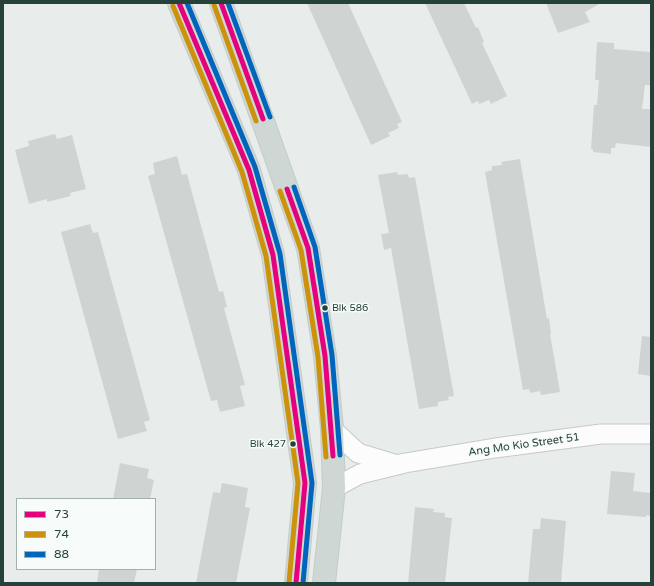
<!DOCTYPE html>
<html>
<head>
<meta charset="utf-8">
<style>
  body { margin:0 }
  #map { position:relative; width:654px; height:586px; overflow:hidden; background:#e8edeb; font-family:"Varela Round",sans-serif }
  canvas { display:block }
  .frame { position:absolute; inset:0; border:4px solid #24423a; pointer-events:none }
  .legend { position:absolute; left:16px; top:498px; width:140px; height:72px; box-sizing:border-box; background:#f7fbf9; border:1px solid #a3b1ad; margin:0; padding:5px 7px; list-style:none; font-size:12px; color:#24423a }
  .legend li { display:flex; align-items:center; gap:8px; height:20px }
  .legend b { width:20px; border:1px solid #a3b1ad }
</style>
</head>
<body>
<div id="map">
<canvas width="654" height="586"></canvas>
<div class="frame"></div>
<ul class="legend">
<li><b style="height:5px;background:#e5007d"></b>73</li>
<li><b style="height:5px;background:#cd920c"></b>74</li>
<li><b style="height:5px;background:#0065bd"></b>88</li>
</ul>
</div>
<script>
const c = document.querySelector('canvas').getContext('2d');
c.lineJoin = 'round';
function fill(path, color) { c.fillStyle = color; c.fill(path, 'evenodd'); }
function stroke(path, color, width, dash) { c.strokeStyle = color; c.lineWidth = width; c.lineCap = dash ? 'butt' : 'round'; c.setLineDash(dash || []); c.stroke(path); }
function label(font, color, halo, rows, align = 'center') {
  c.font = font + ' "Varela Round",sans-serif'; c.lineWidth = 3; c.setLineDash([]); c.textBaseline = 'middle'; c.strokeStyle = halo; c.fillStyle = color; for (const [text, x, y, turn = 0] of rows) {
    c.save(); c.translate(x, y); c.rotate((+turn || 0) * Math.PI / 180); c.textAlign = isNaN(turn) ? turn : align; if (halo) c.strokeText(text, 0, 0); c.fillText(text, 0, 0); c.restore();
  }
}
const building = new Path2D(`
  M 307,3 L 348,3 L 402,122 L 397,124 L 399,128 L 388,133 L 390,136 L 371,145 Z
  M 425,3 L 464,3 L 476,28 L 478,27 L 484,42 L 482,43 L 507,96 L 491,104 L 489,100 L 479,104 L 478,101 L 472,104 Z
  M 546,3 L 601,3 L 585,12 L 590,22 L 558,33 Z
  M 597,42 L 614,43 L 614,49 L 651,52 L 651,85 L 645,85 L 642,109 L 651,109 L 651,147 L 616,143 L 615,148 L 611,148 L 611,154 L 593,152 L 593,149 L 591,149 L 594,105 L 597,105 L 599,80 L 595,80 Z
  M 55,134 L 57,139 L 72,135 L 86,189 L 70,193 L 71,196 L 47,202 L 47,199 L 29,204 L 15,150 L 29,146 L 28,141 Z
  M 177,156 L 182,175 L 187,174 L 219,292 L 223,291 L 227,307 L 224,308 L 245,385 L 240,386 L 245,406 L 220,412 L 217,400 L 211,401 L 148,176 L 155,174 L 153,163 Z
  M 520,159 L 547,319 L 549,318 L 551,334 L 550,334 L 560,392 L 541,395 L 540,391 L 530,393 L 529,389 L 523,390 L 485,172 L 492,170 L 492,166 L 502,165 L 501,162 Z
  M 397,172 L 398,175 L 408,174 L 409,178 L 415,177 L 454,396 L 448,397 L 449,400 L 438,402 L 438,406 L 419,409 L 391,248 L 384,250 L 381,234 L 389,233 L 378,175 Z
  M 90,224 L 93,233 L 98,232 L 150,420 L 144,422 L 147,431 L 118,439 L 61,232 Z
  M 642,336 L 651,337 L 651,376 L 638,374 Z
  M 120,463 L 149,469 L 147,478 L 154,480 L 150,499 L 113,499 Z
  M 611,471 L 635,473 L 633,491 L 651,493 L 651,516 L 646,515 L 646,517 L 607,514 Z
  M 222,483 L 248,488 L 245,507 L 250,508 L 236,583 L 196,583 L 213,492 L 220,493 Z
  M 415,507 L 434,509 L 433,512 L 445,513 L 445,517 L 452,518 L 445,583 L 408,583 Z
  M 541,518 L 566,521 L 561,583 L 528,583 L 533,529 L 540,529 Z
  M 99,569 L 137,569 L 134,583 L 97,583 Z`);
const minor = new Path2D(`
  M 332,429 L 358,453 L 398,465
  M 334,488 L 360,474 L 405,463 L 495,448 L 601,434 L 651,434`);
const major = new Path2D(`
  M 179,3 L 249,170 L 273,255 L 305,483 L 296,583
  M 221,3 L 308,248 L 325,356 L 332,429 L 334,488 L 324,583`);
const bus1 = new Path2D(`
  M 179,3 L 249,170 L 273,255 L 305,483 L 296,583
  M 221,3 L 263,119
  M 287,189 L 308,248 L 325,356 L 333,456`);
const bus2 = new Path2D(`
  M 214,5 L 256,121
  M 173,6 L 242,172 L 266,256 L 298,483 L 289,582
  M 280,191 L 301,250 L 318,357 L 326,457`);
const bus3 = new Path2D(`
  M 187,3 L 255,167 L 280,254 L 312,483 L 303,583
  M 228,3 L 270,117
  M 294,187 L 315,247 L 332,355 L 340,455`);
const markers = [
  [325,308,3.5,"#24423a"],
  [293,444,3.5,"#24423a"]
];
const busNames = [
  ["Blk 586",332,308],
  ["Blk 427",286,444,"right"]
];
const streetNames = [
  ["Ang Mo Kio Street 51",524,445,-8]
];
fill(building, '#cfd4d2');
stroke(minor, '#c5cac8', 21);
stroke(major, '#c3ccc9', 24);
stroke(minor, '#fcfcfc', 19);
stroke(major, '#cfd7d5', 22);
stroke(bus1, '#e5007d', 5);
stroke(bus2, '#cd920c', 5);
stroke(bus3, '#0065bd', 5);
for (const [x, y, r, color] of markers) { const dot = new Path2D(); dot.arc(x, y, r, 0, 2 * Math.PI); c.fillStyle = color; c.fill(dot); stroke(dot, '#f7fbf9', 1.5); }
label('10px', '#24423a', '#f7fbf9', busNames, 'left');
label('11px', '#24423a', '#f7fbf9', streetNames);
</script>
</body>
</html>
